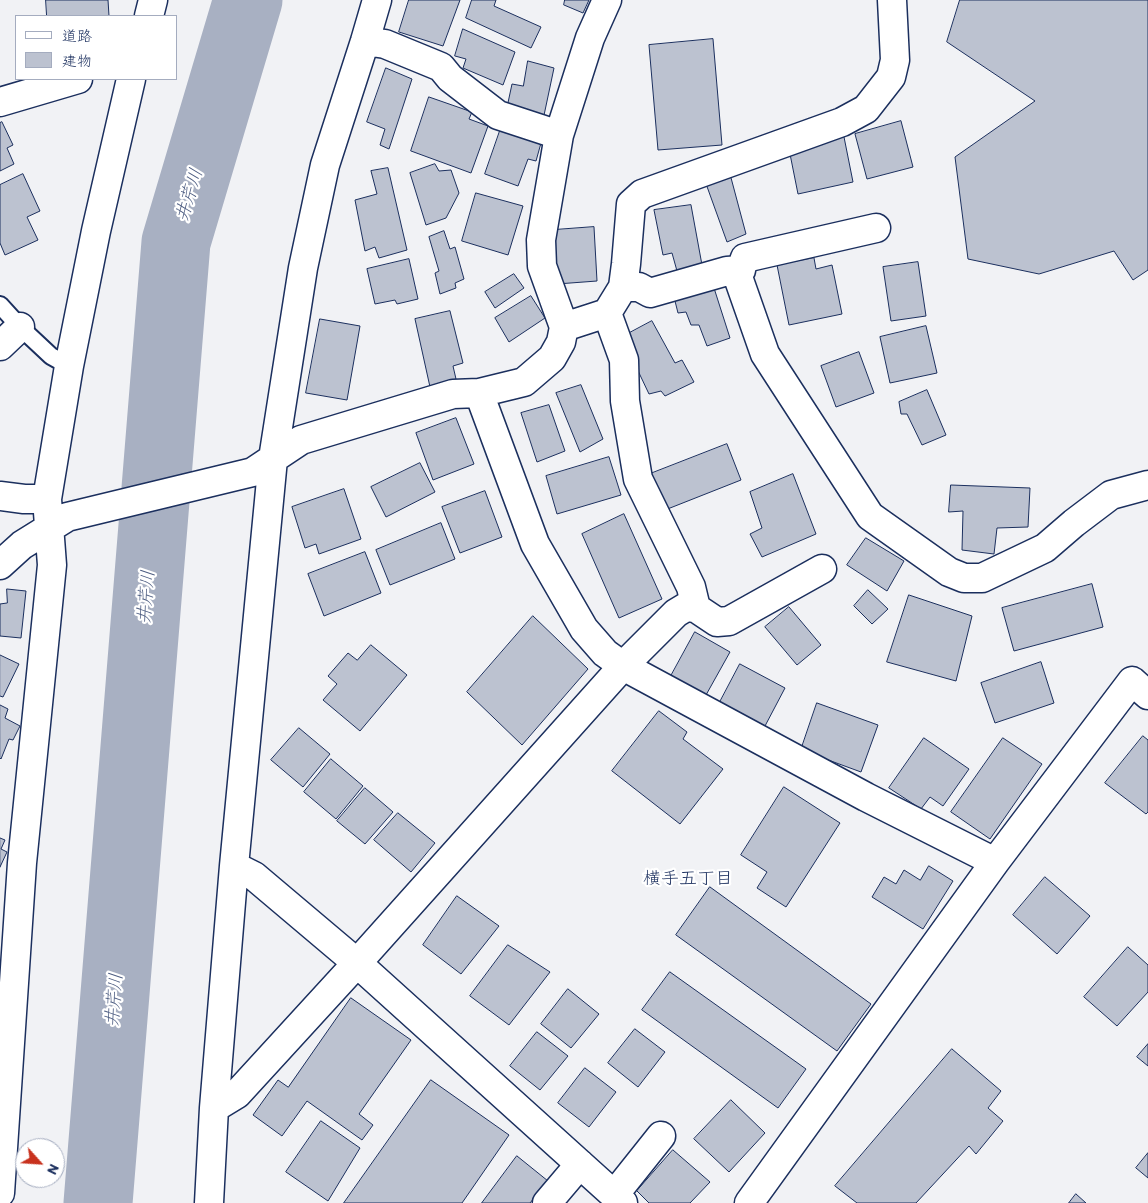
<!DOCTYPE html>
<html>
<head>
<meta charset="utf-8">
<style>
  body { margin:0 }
  #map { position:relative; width:1148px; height:1203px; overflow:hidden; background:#f1f2f5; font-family:Itim,"Klee One",sans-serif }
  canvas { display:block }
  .legend { position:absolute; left:15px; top:15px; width:162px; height:65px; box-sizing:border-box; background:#fff; border:1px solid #a4acbf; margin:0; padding:6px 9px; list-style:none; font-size:15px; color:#1b2f5e }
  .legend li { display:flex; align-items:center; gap:10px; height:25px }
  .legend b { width:25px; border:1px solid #a4acbf }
  .north { position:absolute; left:15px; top:1138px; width:50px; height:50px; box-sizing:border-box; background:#fff; border:1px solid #a4acbf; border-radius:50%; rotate:116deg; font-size:14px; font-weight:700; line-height:20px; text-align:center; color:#1b2f5e }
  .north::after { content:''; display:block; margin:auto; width:18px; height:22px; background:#c8321e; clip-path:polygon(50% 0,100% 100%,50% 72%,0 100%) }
</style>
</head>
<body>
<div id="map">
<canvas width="1148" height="1203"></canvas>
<ul class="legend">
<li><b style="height:6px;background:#fff"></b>道路</li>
<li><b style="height:14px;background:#bcc2d0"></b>建物</li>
</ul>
<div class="north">N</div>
</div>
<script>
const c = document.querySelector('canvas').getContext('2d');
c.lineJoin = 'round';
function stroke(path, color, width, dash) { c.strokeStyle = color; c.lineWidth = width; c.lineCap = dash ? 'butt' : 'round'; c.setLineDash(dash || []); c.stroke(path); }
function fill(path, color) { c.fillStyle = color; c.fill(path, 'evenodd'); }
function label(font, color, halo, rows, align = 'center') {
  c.font = font + ' Itim,"Klee One",sans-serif'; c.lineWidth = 4.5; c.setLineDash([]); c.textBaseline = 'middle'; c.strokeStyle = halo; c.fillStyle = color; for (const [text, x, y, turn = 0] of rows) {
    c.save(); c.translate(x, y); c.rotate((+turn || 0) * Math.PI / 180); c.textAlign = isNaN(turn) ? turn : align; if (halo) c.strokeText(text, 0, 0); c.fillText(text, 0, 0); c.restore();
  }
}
const river = new Path2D(`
  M 98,1203 L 176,242 L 248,0`);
const building = new Path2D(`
  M 46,0 L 108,0 L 109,16 L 47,16 Z
  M 409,0 L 460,0 L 443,46 L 399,32 Z
  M 472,0 L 496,0 L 494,6 L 541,27 L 531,48 L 466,18 Z
  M 565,0 L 589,0 L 583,13 L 564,5 Z
  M 960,0 L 1148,0 L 1148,270 L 1133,280 L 1114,251 L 1039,274 L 968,259 L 955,157 L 1035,101 L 947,42 Z
  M 463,29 L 515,52 L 503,85 L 463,68 L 466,59 L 455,56 Z
  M 713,39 L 722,145 L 658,150 L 649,45 Z
  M 528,61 L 554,68 L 543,120 L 506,112 L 512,84 L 523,86 Z
  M 386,68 L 412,79 L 389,149 L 380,145 L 385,129 L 367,122 Z
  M 429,97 L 472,112 L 469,119 L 488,126 L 471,173 L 411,151 Z
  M 901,121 L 913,167 L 867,179 L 855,134 Z
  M 2,122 L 13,145 L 7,148 L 14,164 L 0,171 L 0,123 Z
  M 501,128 L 541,143 L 536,161 L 528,159 L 518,186 L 485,174 Z
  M 844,137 L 853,182 L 798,194 L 789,149 Z
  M 435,164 L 439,171 L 451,170 L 459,193 L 446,218 L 426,225 L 410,173 Z
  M 388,168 L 407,250 L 379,258 L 375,247 L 365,251 L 355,200 L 377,194 L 371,171 Z
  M 23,174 L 40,211 L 27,217 L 38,240 L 5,255 L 0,243 L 0,185 Z
  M 730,174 L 746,234 L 727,242 L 705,181 Z
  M 476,193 L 523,206 L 508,255 L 462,241 Z
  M 691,205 L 702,265 L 677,271 L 672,253 L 663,255 L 654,210 Z
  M 594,227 L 597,281 L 557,284 L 554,230 Z
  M 444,231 L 450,249 L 455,247 L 464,279 L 455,283 L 456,288 L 440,294 L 435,273 L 439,271 L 429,237 Z
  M 814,258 L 816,269 L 832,265 L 842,314 L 789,325 L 777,265 Z
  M 409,259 L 418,299 L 397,304 L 395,300 L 375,304 L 367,269 Z
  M 918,262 L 926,316 L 891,321 L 883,267 Z
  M 514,274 L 524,288 L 495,308 L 485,292 Z
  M 714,288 L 730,338 L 707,346 L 699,325 L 691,325 L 686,312 L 678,313 L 674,297 Z
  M 531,296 L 545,318 L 509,342 L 495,318 Z
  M 450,311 L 463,363 L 453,366 L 456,379 L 430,387 L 415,319 Z
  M 320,319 L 360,326 L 347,400 L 306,393 Z
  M 652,321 L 675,363 L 682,360 L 694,382 L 665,396 L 661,391 L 649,394 L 622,337 Z
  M 926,326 L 937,373 L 890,383 L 880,337 Z
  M 859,352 L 874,393 L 836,407 L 821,366 Z
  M 581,385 L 603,439 L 580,452 L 556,393 Z
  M 927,390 L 946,435 L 922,445 L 907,414 L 901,414 L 899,402 Z
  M 549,405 L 565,451 L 537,462 L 521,413 Z
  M 456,418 L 474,464 L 433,480 L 416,433 Z
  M 727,444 L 741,480 L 665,510 L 650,474 Z
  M 609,457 L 621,495 L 557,514 L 546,476 Z
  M 420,463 L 435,492 L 386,517 L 371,487 Z
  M 793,474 L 816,534 L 762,557 L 750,534 L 762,528 L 750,492 Z
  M 951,485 L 1030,488 L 1028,527 L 997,528 L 994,554 L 962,550 L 963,511 L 949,512 Z
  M 344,489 L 361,539 L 319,554 L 316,544 L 305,548 L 292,507 Z
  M 485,491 L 502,537 L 460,553 L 442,507 Z
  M 624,514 L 662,599 L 619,618 L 582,534 Z
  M 441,523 L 455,559 L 390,585 L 376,550 Z
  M 866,538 L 904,561 L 887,591 L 847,565 Z
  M 365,552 L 381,593 L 324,616 L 308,574 Z
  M 1092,584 L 1103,627 L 1014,651 L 1002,608 Z
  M 7,589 L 26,591 L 21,638 L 0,636 L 0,604 L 7,603 Z
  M 868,590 L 888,609 L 872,624 L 854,606 Z
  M 909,595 L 972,616 L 956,681 L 887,662 Z
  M 789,607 L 821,645 L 797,665 L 765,627 Z
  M 533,616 L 588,669 L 522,745 L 467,692 Z
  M 695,632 L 730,652 L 706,695 L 671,676 Z
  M 371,645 L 407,675 L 360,731 L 323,700 L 337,684 L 328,676 L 348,653 L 357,660 Z
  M 0,655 L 19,664 L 3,697 L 0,696 Z
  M 1041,662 L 1054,703 L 995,723 L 981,683 Z
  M 740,664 L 785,688 L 765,726 L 720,702 Z
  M 817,703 L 878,725 L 861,772 L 801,750 Z
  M 0,705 L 8,709 L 5,718 L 20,726 L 13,740 L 9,739 L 1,759 L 0,758 Z
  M 659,711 L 687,732 L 683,739 L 723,769 L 680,824 L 612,771 Z
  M 299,728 L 330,754 L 303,787 L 271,760 Z
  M 1143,736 L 1148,740 L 1148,812 L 1146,814 L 1105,783 Z
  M 924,738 L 969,769 L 943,806 L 930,797 L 921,809 L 889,788 Z
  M 1003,738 L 1042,764 L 990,839 L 951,812 Z
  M 331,759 L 363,786 L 336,819 L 304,792 Z
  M 784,787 L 840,823 L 786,907 L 757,888 L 767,872 L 741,855 Z
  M 365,788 L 393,812 L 365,844 L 337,821 Z
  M 398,813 L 435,843 L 411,872 L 374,840 Z
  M 0,838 L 5,840 L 1,849 L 7,852 L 0,867 Z
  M 929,866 L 953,881 L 923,929 L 872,897 L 884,877 L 896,884 L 904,870 L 920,880 Z
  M 1045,877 L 1090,916 L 1057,954 L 1013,915 Z
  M 710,887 L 871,1004 L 837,1051 L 676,935 Z
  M 457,896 L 499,926 L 461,974 L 423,945 Z
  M 508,945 L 550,972 L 509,1025 L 470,996 Z
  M 1128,947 L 1148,965 L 1148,992 L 1117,1026 L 1084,997 Z
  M 670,972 L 806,1069 L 778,1108 L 642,1010 Z
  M 568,989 L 599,1014 L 571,1048 L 541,1024 Z
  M 351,998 L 411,1040 L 359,1114 L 373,1125 L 362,1140 L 307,1101 L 282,1136 L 253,1115 L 278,1080 L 288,1087 Z
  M 635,1029 L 665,1052 L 638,1087 L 608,1063 Z
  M 537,1032 L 568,1056 L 540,1090 L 510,1066 Z
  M 1148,1044 L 1148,1066 L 1137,1057 Z
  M 952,1049 L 1001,1091 L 988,1108 L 1003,1121 L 976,1154 L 969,1146 L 916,1203 L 857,1203 L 835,1186 Z
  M 585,1068 L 616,1092 L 589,1127 L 558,1103 Z
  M 431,1080 L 509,1135 L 462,1203 L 344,1203 Z
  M 731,1100 L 765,1133 L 729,1172 L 694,1139 Z
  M 321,1121 L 360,1148 L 328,1201 L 286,1172 Z
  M 673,1150 L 710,1182 L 690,1203 L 649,1203 L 637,1191 Z
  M 1148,1153 L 1148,1178 L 1136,1168 Z
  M 517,1156 L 548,1181 L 530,1203 L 482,1203 Z
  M 1076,1194 L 1086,1203 L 1069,1203 Z`);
const lane = new Path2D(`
  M 0,305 L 20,327 L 51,356 L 69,366`);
const street = new Path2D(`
  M 149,16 L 153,0
  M 365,41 L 385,44 L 441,67 L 450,78 L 498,115 L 559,135
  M 0,102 L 78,79
  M 876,228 L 745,258 L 738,277 L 765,354 L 870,516 L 949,572 L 964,578 L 982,578 L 1045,548 L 1074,523 L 1111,495 L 1148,485
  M 623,287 L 639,287 L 650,293 L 727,271 L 741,270
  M 607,313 L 624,360 L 625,401 L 638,479 L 691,587 L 696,608
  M 564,327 L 607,313 L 623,287 L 626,264 L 631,204 L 642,194 L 842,122 L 866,109 L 891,77 L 895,60 L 892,0
  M 0,346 L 20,327
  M 479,393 L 535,544 L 584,629 L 605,653 L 623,666 L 866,797 L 995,862
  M 0,496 L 24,499 L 47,499
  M 0,565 L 22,545 L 67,517 L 253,472 L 301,440 L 453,394 L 479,393 L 524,382 L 552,358 L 561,342 L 564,327 L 542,266 L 541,240 L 559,135 L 590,38 L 607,0
  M 234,866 L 254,876 L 357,963 L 623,1203
  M 214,1108 L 237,1094 L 357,963 L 623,666 L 676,613 L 686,607 L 696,608 L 717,622 L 729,621 L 822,569
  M 0,1193 L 22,863 L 52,565 L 47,499 L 69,366 L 96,231 L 131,79
  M 614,1195 L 661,1136
  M 209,1203 L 214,1108 L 234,866 L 273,459 L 303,268 L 325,165 L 365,41 L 377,0
  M 547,1203 L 580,1164
  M 749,1203 L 995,862 L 1132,681 L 1148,695`);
const waterNames = [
  ["井芹川",190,195,-73],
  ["井芹川",147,597,-85],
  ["井芹川",115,1000,-85]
];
const neighbourhoodNames = [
  ["横手五丁目",688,879]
];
stroke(river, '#a8b0c2', 69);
fill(building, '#bcc2d0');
stroke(building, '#1b2f5e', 1);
stroke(lane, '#1b2f5e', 20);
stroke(street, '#1b2f5e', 31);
stroke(lane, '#fff', 16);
stroke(street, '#fff', 28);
label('italic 18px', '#4c5c81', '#fff', waterNames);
label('18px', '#1b2f5e', '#fff', neighbourhoodNames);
</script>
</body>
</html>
